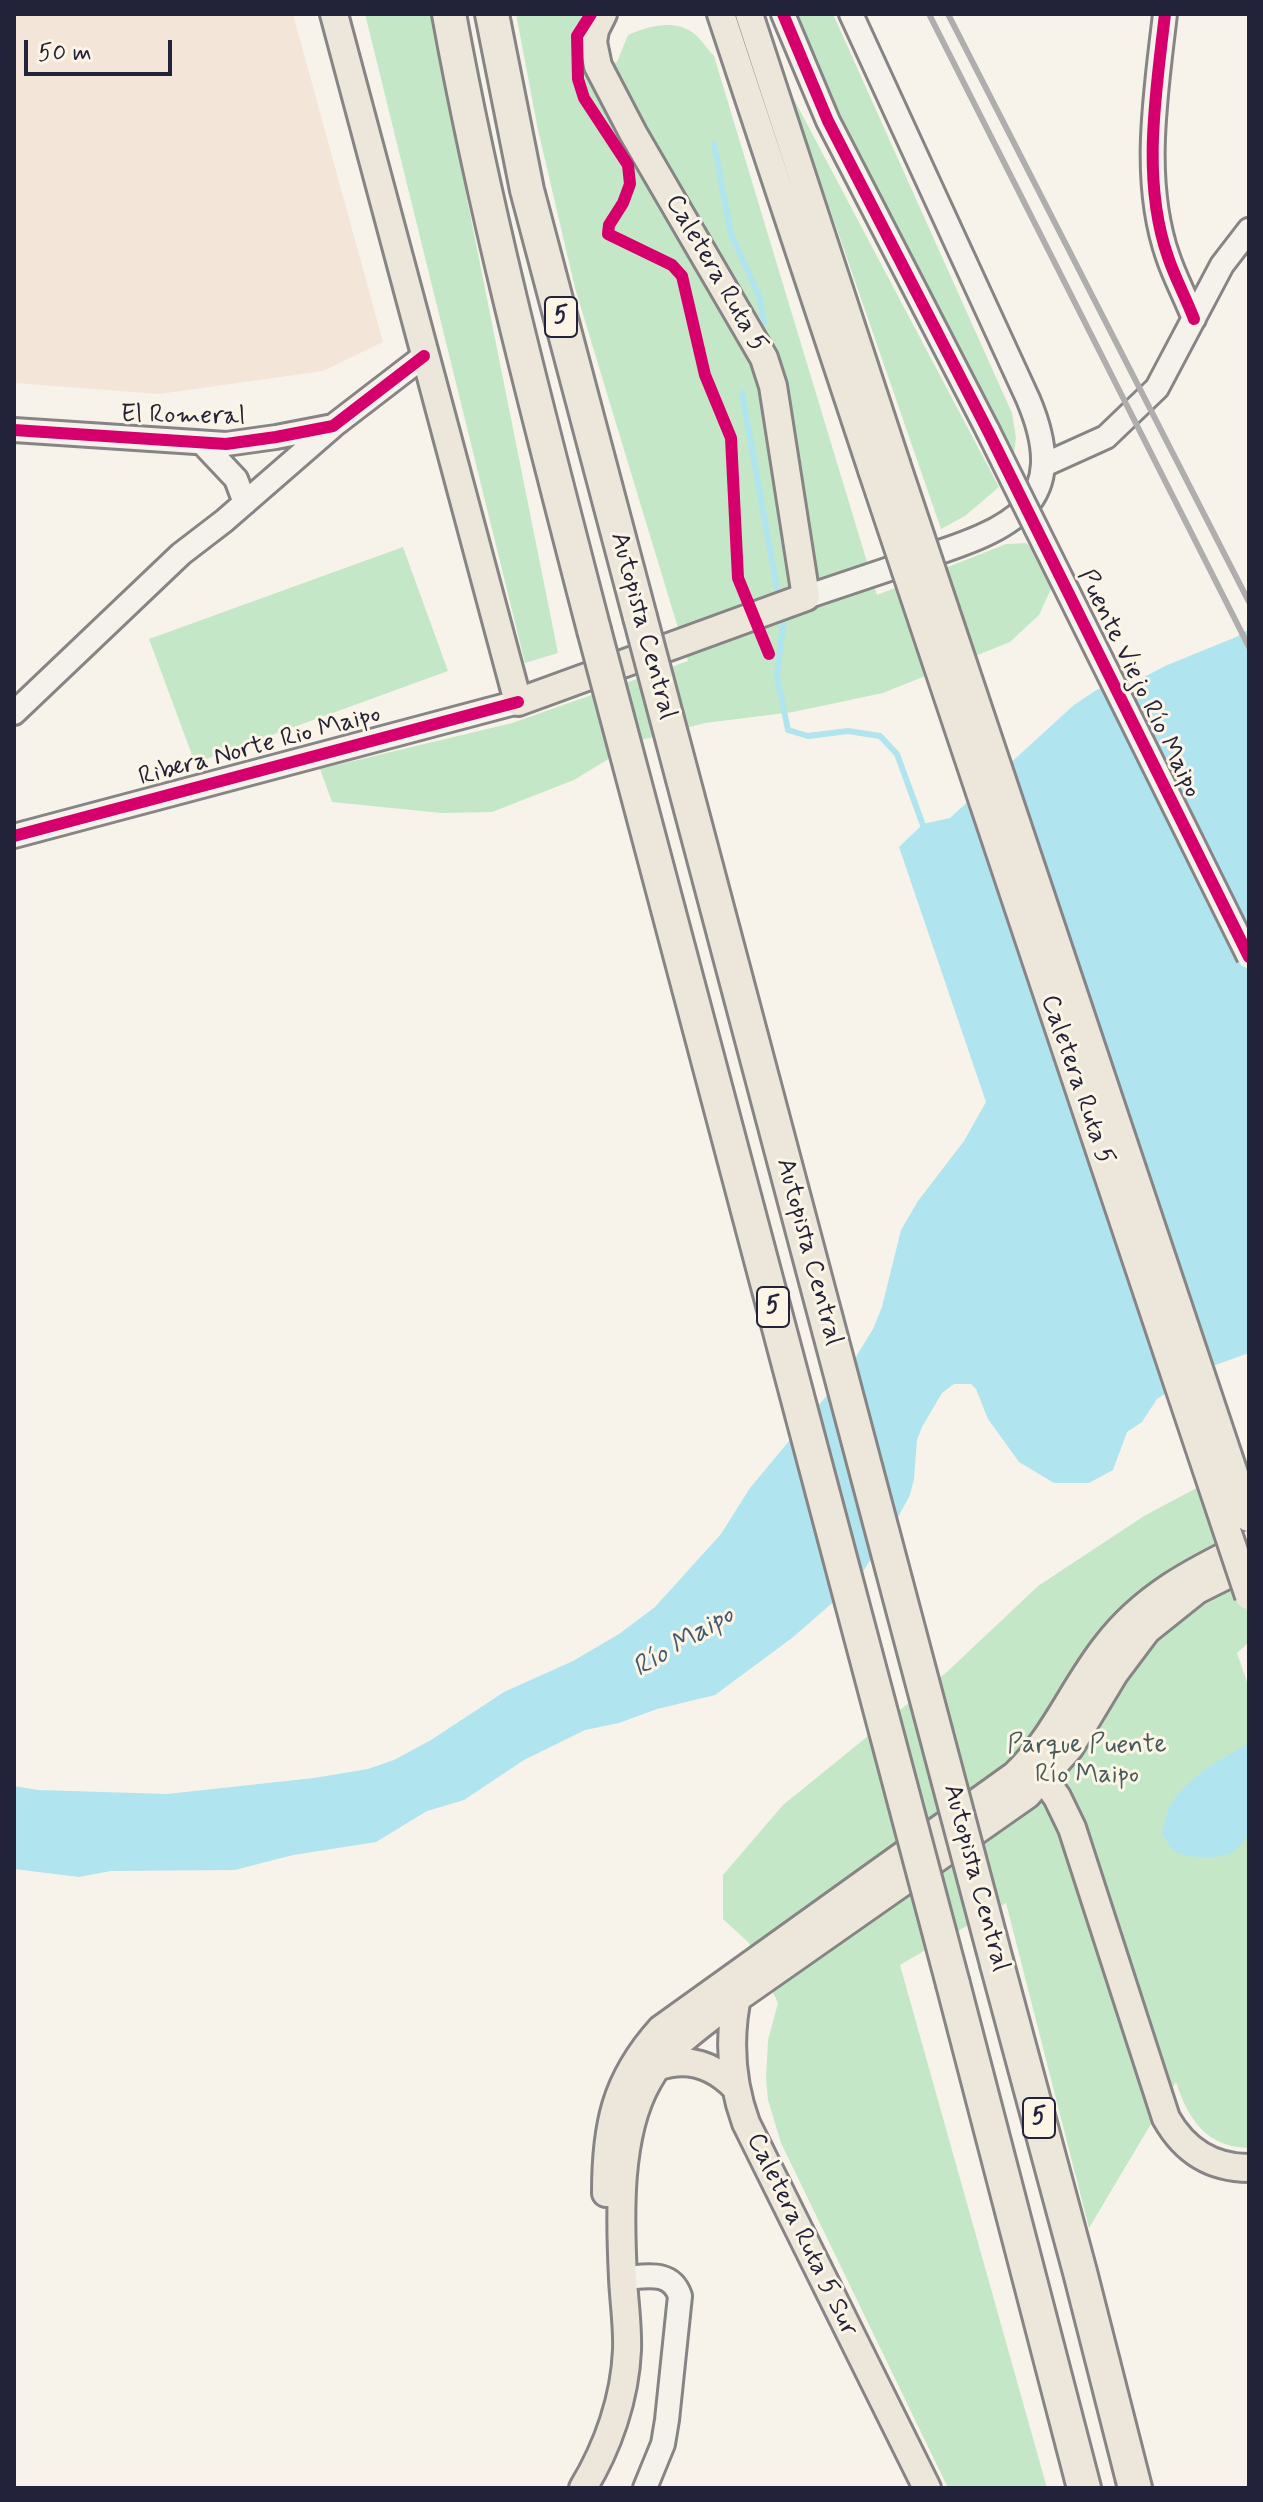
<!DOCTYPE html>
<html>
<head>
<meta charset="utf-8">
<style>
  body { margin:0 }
  #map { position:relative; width:1263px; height:2502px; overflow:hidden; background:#f7f3ea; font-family:Mynerve,sans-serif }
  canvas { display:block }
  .frame { position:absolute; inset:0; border:16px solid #22223b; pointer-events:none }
  .scale { position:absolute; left:24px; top:40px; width:148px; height:36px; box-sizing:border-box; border:4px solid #22223b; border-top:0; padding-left:10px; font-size:24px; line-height:28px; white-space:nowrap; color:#22223b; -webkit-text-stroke:6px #fcf5e5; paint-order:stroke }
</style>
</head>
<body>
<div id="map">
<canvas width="1263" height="2502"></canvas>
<div class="frame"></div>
<div class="scale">50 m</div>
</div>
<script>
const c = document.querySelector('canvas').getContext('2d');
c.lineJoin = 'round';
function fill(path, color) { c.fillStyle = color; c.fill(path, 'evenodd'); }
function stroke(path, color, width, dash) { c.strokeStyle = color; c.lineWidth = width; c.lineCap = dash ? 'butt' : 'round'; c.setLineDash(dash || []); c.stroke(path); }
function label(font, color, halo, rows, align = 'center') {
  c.font = font + ' Mynerve,sans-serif'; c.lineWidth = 6; c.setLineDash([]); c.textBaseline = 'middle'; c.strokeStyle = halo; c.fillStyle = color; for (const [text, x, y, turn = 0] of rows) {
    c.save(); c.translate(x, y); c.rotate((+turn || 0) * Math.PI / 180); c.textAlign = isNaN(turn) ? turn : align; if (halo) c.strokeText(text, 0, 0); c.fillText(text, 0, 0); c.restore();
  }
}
const built = new Path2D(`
  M 14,14 L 293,14 L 383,342 L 323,371 L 159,394 L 14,383 Z`);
const green = new Path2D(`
  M 365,14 L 430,14 L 558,653 L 525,663 Z
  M 516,14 L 582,14 L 577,44 L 584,69 L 617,62 L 628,35 C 647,27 672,19 692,32 C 700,37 707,49 714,56 L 877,595 L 1006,544 L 1026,543 L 1048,564 L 1051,589 L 1039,615 L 1010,642 L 883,693 L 793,712 L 705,723 L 638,741 L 574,780 L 492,812 L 441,813 L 332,802 L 320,769 L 512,723 L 688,661 L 575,288 L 538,130 Z
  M 793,14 L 833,14 L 1012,413 L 1016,438 L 1013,461 L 843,136 Z
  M 788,88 L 999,487 L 965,516 L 941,529 Z
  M 403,547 L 448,671 L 195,763 L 149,639 Z
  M 1249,1460 L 1249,1642 L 1237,1653 L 1249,1688 L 1249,2148 C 1206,2147 1188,2119 1176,2082 L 1089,2228 L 1006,1903 L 900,1965 L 1047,2488 L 948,2488 L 781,2143 L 768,2100 L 766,2079 L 768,2040 L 778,2003 L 749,1943 L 723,1919 L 723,1875 L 783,1805 L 948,1671 L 1038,1586 L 1144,1516 Z`);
const water = new Path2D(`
  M 1249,629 L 1249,1353 L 1204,1369 L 1157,1399 L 1142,1422 L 1127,1432 L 1113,1470 L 1089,1483 L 1054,1483 L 1019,1462 L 988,1419 L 976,1389 L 971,1384 L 954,1384 L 942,1393 L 922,1427 L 917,1440 L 914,1479 L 910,1495 L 896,1521 L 862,1573 L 846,1591 L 792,1638 L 715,1695 L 657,1709 L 619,1723 L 585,1730 L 524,1760 L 464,1800 L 427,1811 L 376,1842 L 293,1855 L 235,1870 L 111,1871 L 79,1877 L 14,1869 L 14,1786 L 38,1790 L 167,1794 L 314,1778 L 368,1769 L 394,1760 L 431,1740 L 504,1692 L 573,1661 L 619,1634 L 655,1607 L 721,1534 L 750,1488 L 848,1370 L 873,1329 L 882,1307 L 901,1230 L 918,1201 L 964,1141 L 986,1102 L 899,847 L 923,824 L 950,818 L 1074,705 L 1098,689 L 1131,684 L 1165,666 L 1236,637 Z
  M 1249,1743 L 1249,1833 C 1245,1839 1239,1848 1233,1852 C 1220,1860 1183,1859 1172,1849 C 1168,1845 1165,1838 1162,1833 C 1164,1825 1166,1816 1169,1808 C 1181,1781 1224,1757 1249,1743 Z`);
const stream = new Path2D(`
  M 714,144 L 731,234 L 759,296 L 764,322
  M 742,393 L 777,589
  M 783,624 L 777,677 L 788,730 L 808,736 L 848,731 L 880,736 L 897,754 L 924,828`);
const minor = new Path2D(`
  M 783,14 L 828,121 L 988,431
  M 1165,14 C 1156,93 1141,180 1168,257 C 1175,278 1186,298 1194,319
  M 14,430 L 226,444 L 276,437 L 333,426 L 424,356
  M 203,444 L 236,479 L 245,503
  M 1044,465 L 1106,437 L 1157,388 L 1222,265 L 1249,230
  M 806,597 C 845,584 884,571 922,558 C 1011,529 1073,505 1028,399 L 851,14
  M 14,713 L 181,554 L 224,521 L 331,428
  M 14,836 L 518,702
  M 623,2278 C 645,2277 671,2269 680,2296 L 667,2420 L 663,2444 L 645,2488`);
const major = new Path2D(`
  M 334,14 L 518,702 L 806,597 L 773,386 L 764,358 L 633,133 L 598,66 L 593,42 L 595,30 L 603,14
  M 721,14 L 872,470
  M 749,14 L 896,463
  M 1035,1767 L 1057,1797 L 1072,1828 L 1166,2118 C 1184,2150 1211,2168 1249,2168
  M 739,1988 C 728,2034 730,2079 746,2123 L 927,2488
  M 657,2067 C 687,2056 714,2065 736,2088
  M 606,2193 C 606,2126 615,2080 661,2029 L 1015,1775 C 1054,1738 1073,1688 1106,1646 C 1144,1596 1194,1571 1249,1544
  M 583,2488 C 608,2447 625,2398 627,2350 C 628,2326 624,2302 623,2278 C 620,2218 617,2135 648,2081 C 663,2053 691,2032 716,2013 L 1027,1795 L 1070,1747 L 1114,1674 L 1147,1630 L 1197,1590 L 1249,1564`);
const highway = new Path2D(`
  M 449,14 C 487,222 541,425 594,630
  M 492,14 L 527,190 L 640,617
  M 997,1964 L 1080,2272 L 1135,2488
  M 953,1984 L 1084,2488`);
const rail = new Path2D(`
  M 929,14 L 1249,647
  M 948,14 L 1249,602`);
const minorBridge = new Path2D(`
  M 988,431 L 1249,957`);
const majorBridge = new Path2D(`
  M 896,463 L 1249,1518
  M 872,470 L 1249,1596`);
const highwayBridge = new Path2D(`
  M 640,617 L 997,1964
  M 594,630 L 953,1984`);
const cycleway = new Path2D(`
  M 591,14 L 577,36 L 578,79 L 584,98 L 628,165 L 630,184 L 623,203 L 609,225 L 608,234 L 672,265 L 682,276 L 705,375 L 731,438 L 738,578 L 769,654
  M 783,14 L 828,121 L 988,431 L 1249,957
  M 1165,14 C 1156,93 1141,180 1168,257 C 1175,278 1186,298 1194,319
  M 14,430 L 226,444 L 276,437 L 333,426 L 424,356
  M 14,836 L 518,702`);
const shields = [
  [561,317,32],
  [773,1307,32],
  [1039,2118,32]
];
const shieldNames = [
  ["5",561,317],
  ["5",773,1307],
  ["5",1039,2118]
];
const streetNames = [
  ["Caletera Ruta 5",715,274,60],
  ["El Romeral",183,417,1],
  ["Autopista Central",642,626,75],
  ["Puente Viejo Río Maipo",1138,684,64],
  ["Ribera Norte Rio Maipo",260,747,-15],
  ["Caletera Ruta 5",1076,1080,71],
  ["Autopista Central",808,1252,75],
  ["Autopista Central",975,1878,75],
  ["Caletera Ruta 5 Sur",801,2235,64]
];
const parkNames = [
  ["Parque Puente",1087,1747],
  ["Río Maipo",1087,1777]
];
const waterNames = [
  ["Río Maipo",684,1643,-31]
];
fill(built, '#f3e6d9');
fill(green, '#c4e8c7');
fill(water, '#b0e4ef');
stroke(stream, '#b0e4ef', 6);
stroke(minor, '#868485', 28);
stroke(major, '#868485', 32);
stroke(highway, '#868485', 38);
stroke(minor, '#f5f2ec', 22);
stroke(major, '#ece7da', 26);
stroke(highway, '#ece7da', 32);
stroke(rail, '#b0aead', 6);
stroke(minorBridge, '#868485', 28, []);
stroke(majorBridge, '#868485', 32, []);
stroke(highwayBridge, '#868485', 38, []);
stroke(minorBridge, '#f5f2ec', 22);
stroke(majorBridge, '#ece7da', 26);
stroke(highwayBridge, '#ece7da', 32);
stroke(cycleway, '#d6006c', 12);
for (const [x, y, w] of shields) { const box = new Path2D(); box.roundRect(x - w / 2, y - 20, w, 40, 6); c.fillStyle = '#fcf5e5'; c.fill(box); stroke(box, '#22223b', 2); }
label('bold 24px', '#22223b', null, shieldNames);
label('26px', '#22223b', '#fcf5e5', streetNames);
label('26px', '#465b5d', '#fcf5e5', parkNames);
label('italic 28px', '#435a72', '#fcf5e5', waterNames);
</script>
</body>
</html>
